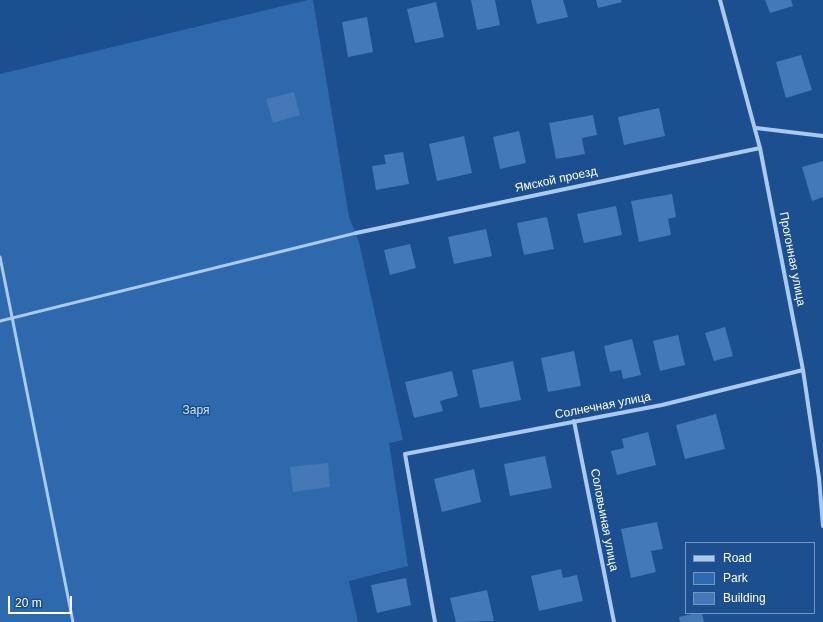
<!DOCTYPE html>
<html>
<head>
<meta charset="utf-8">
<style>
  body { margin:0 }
  #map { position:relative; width:823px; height:622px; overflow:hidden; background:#1b4f8f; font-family:Arial,sans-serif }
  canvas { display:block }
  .legend { position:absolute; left:685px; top:542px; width:130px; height:72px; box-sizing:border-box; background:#1b4f8f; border:1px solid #7695bc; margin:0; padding:5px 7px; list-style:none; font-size:12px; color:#fff }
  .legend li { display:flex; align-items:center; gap:8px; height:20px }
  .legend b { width:20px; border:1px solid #7695bc }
  .scale { position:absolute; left:8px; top:596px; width:64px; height:18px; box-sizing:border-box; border:2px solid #fff; border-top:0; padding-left:5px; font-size:12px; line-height:14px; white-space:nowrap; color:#fff; -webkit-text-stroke:3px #1b4f8f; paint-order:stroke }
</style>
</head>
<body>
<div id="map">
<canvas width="823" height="622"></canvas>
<ul class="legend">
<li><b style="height:5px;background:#a9c9ee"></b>Road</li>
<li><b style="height:11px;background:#2e69ad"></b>Park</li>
<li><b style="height:11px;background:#4478b7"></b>Building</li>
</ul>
<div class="scale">20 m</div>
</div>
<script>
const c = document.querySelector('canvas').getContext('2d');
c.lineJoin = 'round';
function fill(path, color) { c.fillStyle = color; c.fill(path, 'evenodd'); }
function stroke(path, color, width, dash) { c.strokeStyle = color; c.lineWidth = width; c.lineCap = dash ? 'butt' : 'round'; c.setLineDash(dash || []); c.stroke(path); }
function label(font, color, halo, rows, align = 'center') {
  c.font = font + ' Arial,sans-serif'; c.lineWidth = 3; c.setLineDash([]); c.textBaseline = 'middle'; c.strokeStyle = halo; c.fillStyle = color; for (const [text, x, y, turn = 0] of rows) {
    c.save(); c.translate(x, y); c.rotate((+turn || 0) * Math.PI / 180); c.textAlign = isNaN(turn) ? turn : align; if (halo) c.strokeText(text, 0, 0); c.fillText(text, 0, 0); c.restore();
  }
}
const green = new Path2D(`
  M 308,0 L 313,0 L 349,217 L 359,242 L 403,440 L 389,443 L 408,566 L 349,581 L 358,622 L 0,622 L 0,74 Z`);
const building = new Path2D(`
  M 471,0 L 495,0 L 500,25 L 477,30 Z
  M 531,0 L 563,0 L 568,17 L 537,24 Z
  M 596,0 L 621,0 L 622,2 L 598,8 Z
  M 765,0 L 791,0 L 793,6 L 770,13 Z
  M 436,2 L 444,37 L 415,43 L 407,9 Z
  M 367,17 L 373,52 L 348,57 L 342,22 Z
  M 801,55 L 812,90 L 786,98 L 776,62 Z
  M 294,92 L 300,115 L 273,123 L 266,99 Z
  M 659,108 L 665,136 L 624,145 L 618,117 Z
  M 593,115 L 597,135 L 582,138 L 585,154 L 556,159 L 549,123 Z
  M 519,131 L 526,163 L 500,169 L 493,137 Z
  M 464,136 L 472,173 L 437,181 L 429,144 Z
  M 403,152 L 409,184 L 376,190 L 372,166 L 386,164 L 384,155 Z
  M 823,161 L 823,197 L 812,201 L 802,167 Z
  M 672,194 L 676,217 L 668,219 L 671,235 L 639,242 L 631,201 Z
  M 616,206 L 622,235 L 584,243 L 577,214 Z
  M 547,217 L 554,249 L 524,255 L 517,223 Z
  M 486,229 L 492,256 L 454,264 L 448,237 Z
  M 410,244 L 416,268 L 390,275 L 384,250 Z
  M 725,327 L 733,356 L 714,361 L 705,333 Z
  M 678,335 L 685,365 L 660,371 L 653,341 Z
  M 632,339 L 641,375 L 623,379 L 621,370 L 610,372 L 604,346 Z
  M 574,351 L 581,386 L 548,392 L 541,358 Z
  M 513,361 L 521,400 L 480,408 L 472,370 Z
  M 452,371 L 458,396 L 440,401 L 443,411 L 414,418 L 405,382 Z
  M 716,414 L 725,449 L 685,459 L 676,425 Z
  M 648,432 L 656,465 L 617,475 L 611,451 L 624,448 L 622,439 Z
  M 545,456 L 552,488 L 510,496 L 504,464 Z
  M 328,463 L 330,487 L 293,492 L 290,467 Z
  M 474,469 L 481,502 L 442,512 L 434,479 Z
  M 657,522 L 663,549 L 651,551 L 656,572 L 631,578 L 621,529 Z
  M 561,569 L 563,578 L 577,575 L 583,601 L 539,611 L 531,576 Z
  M 406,578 L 411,605 L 377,613 L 371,585 Z
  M 487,590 L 494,621 L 456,622 L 450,598 Z
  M 696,613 L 702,613 L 704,622 L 680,622 L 679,617 Z`);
const service = new Path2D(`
  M 0,257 L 73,622
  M 0,321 L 356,233`);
const minor = new Path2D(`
  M 720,0 L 760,148 L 803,370 L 819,478 L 823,526
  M 756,128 L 823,136
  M 356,233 L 760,148
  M 574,421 L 614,622
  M 435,622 L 405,454 L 662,405 L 803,370`);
const streetNames = [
  ["Ямской проезд",556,180,-12],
  ["Прогонная улица",792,259,79],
  ["Солнечная улица",603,406,-11],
  ["Соловьиная улица",604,520,79]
];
const parkNames = [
  ["Заря",196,411]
];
fill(green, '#2e69ad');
fill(building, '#4478b7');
stroke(service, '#a9c9ee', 3);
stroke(minor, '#a9c9ee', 4);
label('12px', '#fff', '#1b4f8f', streetNames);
label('12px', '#cfe3fa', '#1b4f8f', parkNames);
</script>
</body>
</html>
